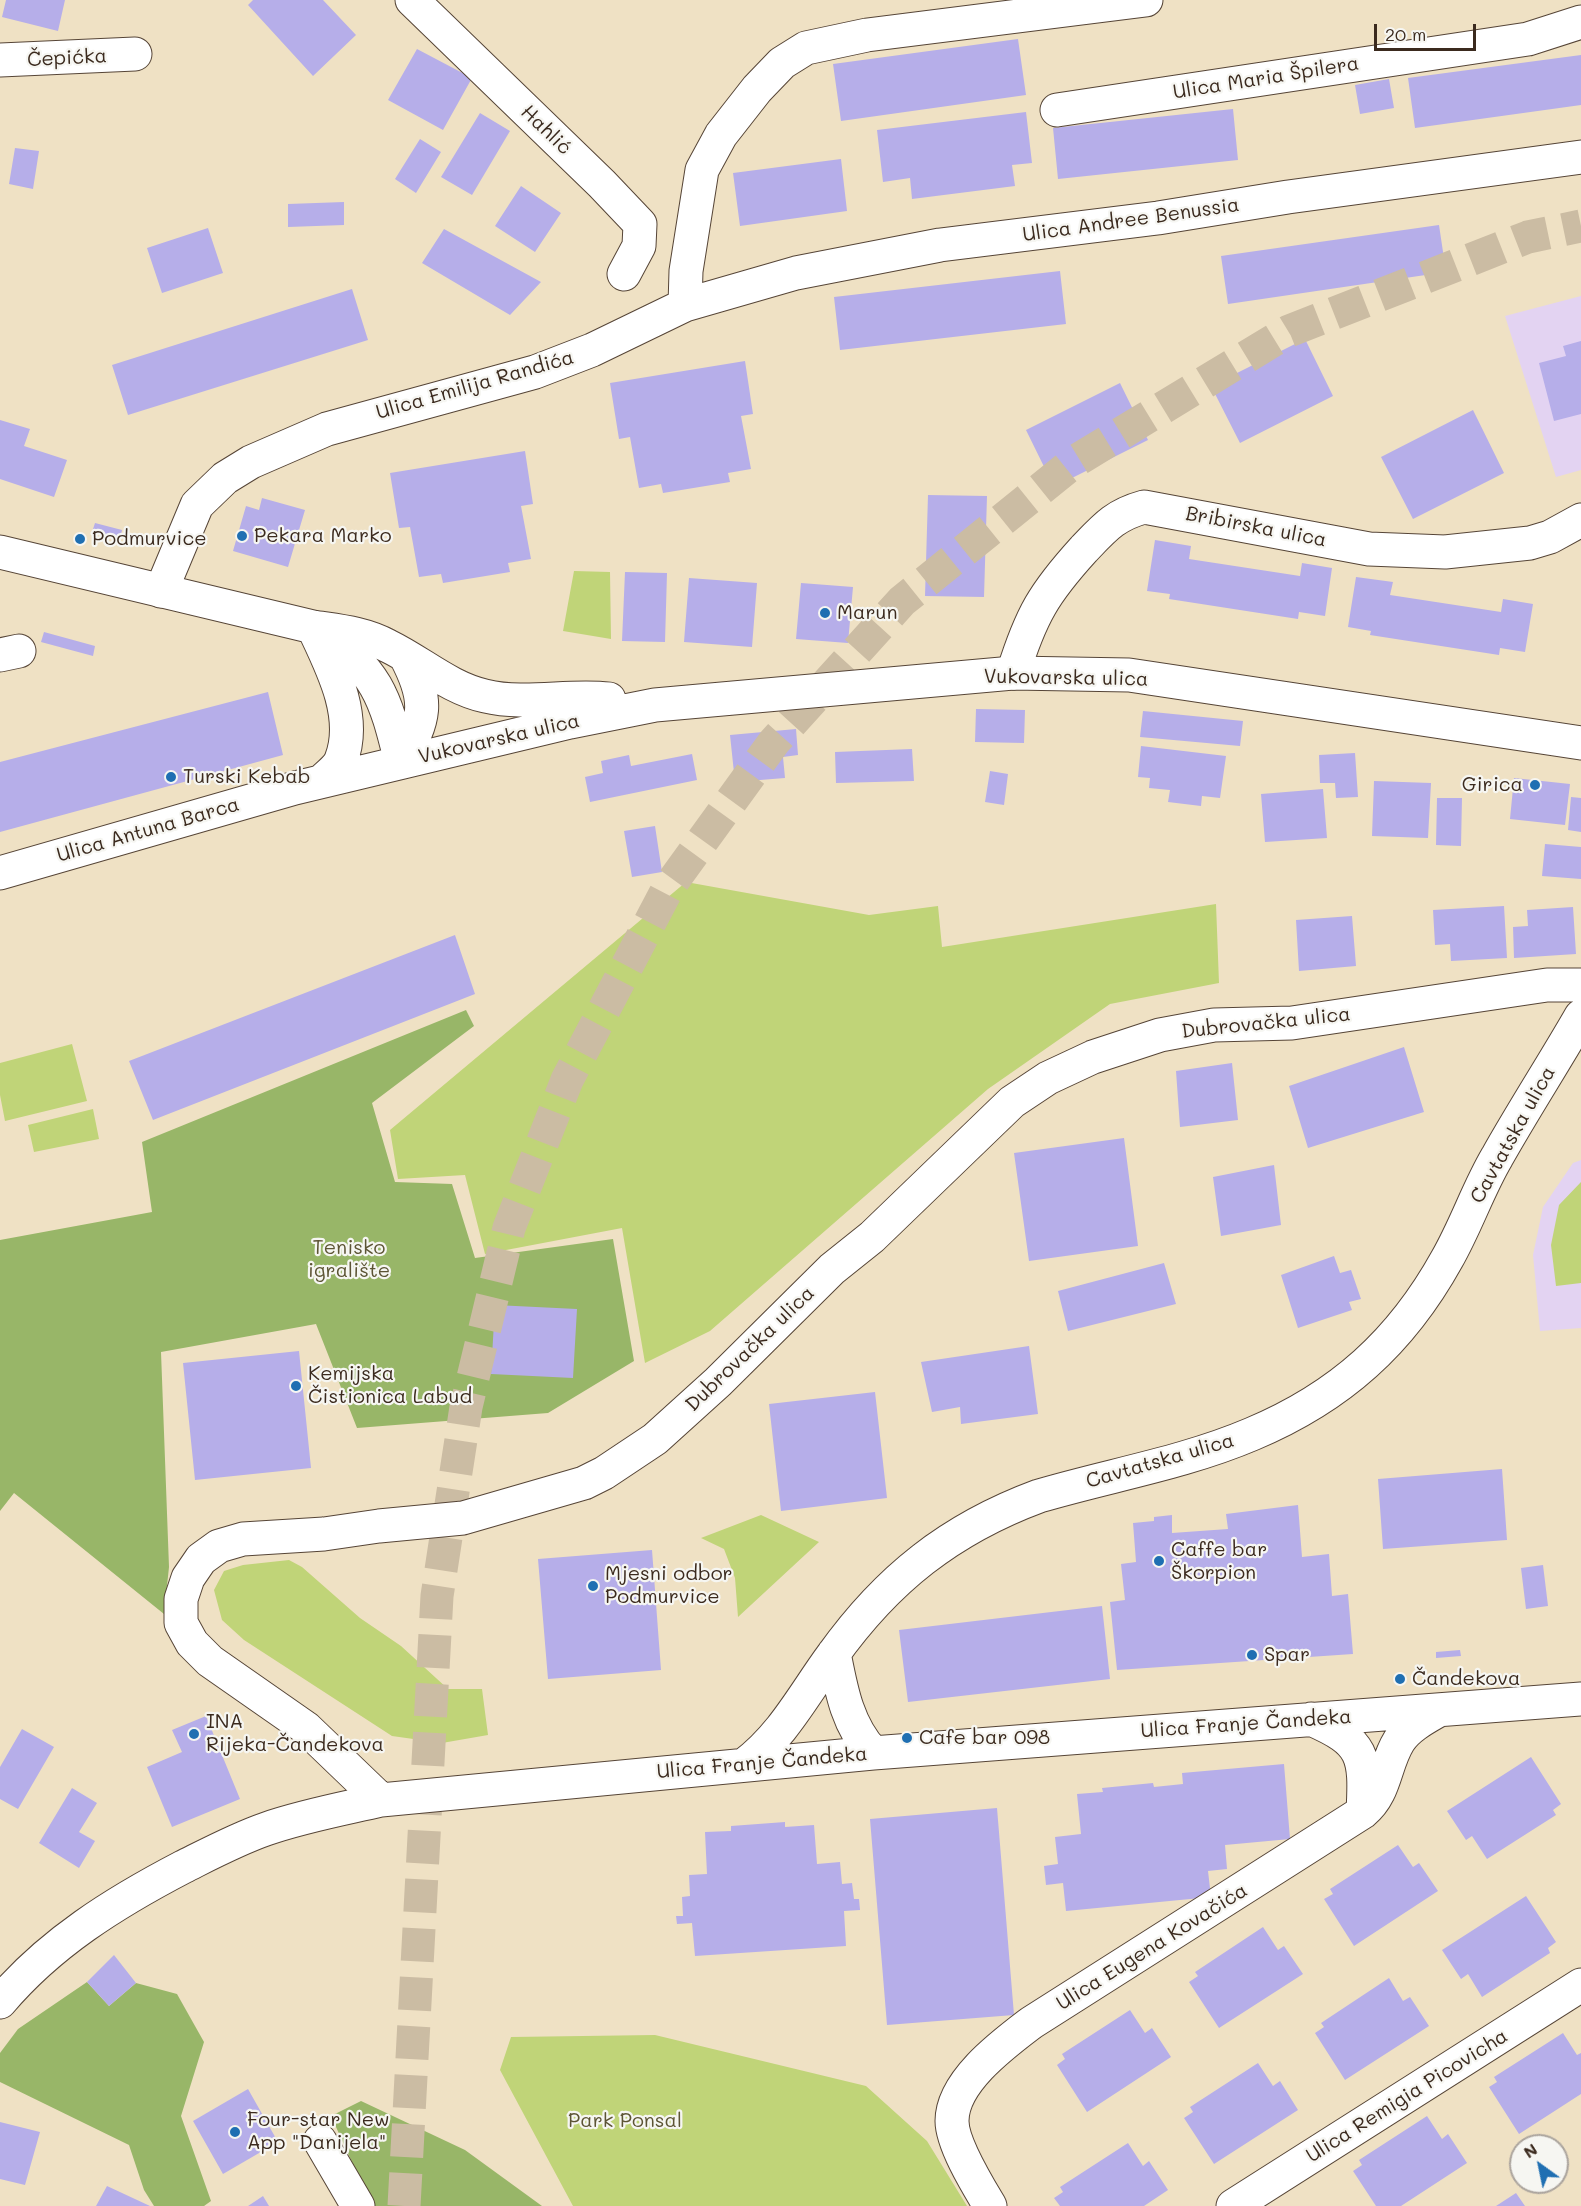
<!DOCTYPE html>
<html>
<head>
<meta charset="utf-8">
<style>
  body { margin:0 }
  #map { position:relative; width:1581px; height:2206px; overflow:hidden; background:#efe1c4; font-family:Mali,sans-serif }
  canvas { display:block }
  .north { position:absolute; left:1509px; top:2134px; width:60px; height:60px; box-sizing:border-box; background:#f6f6f2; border:2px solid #aba49d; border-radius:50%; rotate:327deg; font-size:16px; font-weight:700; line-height:24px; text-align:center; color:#3b2a1e }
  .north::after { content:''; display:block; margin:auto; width:21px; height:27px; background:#1f6fb2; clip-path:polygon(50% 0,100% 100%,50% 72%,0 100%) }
  .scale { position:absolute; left:1374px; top:24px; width:102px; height:27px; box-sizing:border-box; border:3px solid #3b2a1e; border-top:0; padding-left:8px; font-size:18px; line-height:21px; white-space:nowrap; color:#3b2a1e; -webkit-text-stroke:4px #f6f6f2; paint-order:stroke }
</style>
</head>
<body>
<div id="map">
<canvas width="1581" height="2206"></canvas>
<div class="north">N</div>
<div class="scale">20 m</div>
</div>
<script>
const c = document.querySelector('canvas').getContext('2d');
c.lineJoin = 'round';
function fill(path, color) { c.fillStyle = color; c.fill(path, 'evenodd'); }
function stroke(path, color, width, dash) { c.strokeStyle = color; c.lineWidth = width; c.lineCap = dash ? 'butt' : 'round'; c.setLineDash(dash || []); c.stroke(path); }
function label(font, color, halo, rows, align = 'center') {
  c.font = font + ' Mali,sans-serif'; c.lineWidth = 4.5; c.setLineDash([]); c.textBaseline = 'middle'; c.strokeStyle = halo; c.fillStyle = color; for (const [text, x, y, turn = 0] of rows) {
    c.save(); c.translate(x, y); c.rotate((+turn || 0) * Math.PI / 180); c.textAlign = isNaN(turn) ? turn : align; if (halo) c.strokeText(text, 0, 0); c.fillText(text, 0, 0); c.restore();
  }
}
const built = new Path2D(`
  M 1581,296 L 1581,470 L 1556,477 L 1505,316 Z
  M 1581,1160 L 1581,1328 L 1540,1331 L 1533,1255 L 1543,1207 L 1573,1163 Z`);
const green = new Path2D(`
  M 574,571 L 610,572 L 611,639 L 563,631 Z
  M 686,882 L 869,915 L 938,906 L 942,947 L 1216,904 L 1219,983 L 1110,1004 L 988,1089 L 710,1331 L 645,1363 L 622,1228 L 485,1254 L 465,1175 L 398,1179 L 390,1130 Z
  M 72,1044 L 87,1101 L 5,1121 L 0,1095 L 0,1063 Z
  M 93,1109 L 99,1139 L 34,1152 L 28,1125 Z
  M 1581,1182 L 1581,1283 L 1556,1286 L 1551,1245 L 1559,1205 Z
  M 761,1515 L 819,1542 L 738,1617 L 735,1578 L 724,1549 L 701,1538 Z
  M 289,1560 L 302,1567 L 360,1618 L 401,1646 L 448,1689 L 482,1689 L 488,1735 L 442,1743 L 392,1736 L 244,1640 L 222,1620 L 214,1590 L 224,1571 L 243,1565 Z
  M 655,2035 L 866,2086 L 927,2141 L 967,2206 L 573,2206 L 500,2070 L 511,2037 Z`);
const forest = new Path2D(`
  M 466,1010 L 474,1026 L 372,1103 L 395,1182 L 452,1184 L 475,1258 L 613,1239 L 634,1361 L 548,1413 L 357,1428 L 316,1324 L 161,1352 L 169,1567 L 164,1614 L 14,1493 L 0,1511 L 0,1240 L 152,1212 L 142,1142 Z
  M 87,1982 L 109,2006 L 136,1983 L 177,1994 L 204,2042 L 181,2116 L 211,2201 L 204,2206 L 154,2206 L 144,2190 L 129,2145 L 0,2082 L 0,2053 L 18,2029 Z
  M 361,2101 L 465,2150 L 542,2206 L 372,2206 L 331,2116 Z`);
const building = new Path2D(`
  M 6,0 L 65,0 L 58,31 L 2,17 Z
  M 253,0 L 323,0 L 356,35 L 313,76 L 248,5 Z
  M 1018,39 L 1026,95 L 841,121 L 833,64 Z
  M 417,49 L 472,78 L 443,130 L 388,100 Z
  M 1581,55 L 1581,105 L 1415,128 L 1408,78 Z
  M 1389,79 L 1394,108 L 1360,114 L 1355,85 Z
  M 1233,109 L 1238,160 L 1058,179 L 1053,128 Z
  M 1026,112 L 1032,163 L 1012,165 L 1015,186 L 912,199 L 910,178 L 883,182 L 877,130 Z
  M 480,113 L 510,131 L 472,195 L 441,177 Z
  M 420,139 L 441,152 L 416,193 L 395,179 Z
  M 15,148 L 39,151 L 33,189 L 9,184 Z
  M 841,159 L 847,211 L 740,226 L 733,173 Z
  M 521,186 L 561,213 L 535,252 L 495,226 Z
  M 344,202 L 344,225 L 288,227 L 288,204 Z
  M 1439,225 L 1446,272 L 1228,304 L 1221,256 Z
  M 208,228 L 223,273 L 162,293 L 147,248 Z
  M 444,229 L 541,282 L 510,315 L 422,263 Z
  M 1060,271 L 1066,324 L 840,350 L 834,297 Z
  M 352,289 L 368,340 L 128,415 L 112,365 Z
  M 1305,339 L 1333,396 L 1240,443 L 1211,386 Z
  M 1581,341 L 1581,414 L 1554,421 L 1539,363 L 1566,356 L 1563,346 Z
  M 745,361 L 753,414 L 741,416 L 751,469 L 728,473 L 730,482 L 663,493 L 661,484 L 639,488 L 630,437 L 619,439 L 610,383 Z
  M 1120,383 L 1148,440 L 1054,487 L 1026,430 Z
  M 1473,410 L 1504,473 L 1413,519 L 1381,457 Z
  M 0,420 L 30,429 L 24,446 L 67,460 L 54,497 L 0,479 Z
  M 525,451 L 533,504 L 521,506 L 531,559 L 508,563 L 510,572 L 443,583 L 441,574 L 419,577 L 410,527 L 399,528 L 390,473 Z
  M 928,495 L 987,496 L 984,597 L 925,596 Z
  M 262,498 L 305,510 L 288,567 L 233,551 L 246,506 L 259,510 Z
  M 95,523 L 122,530 L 120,540 L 92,532 Z
  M 1155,540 L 1191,546 L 1189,559 L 1300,576 L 1302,563 L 1332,568 L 1325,616 L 1299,612 L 1298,619 L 1169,599 L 1170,594 L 1147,591 Z
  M 625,572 L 667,573 L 665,642 L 622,641 Z
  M 1356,577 L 1393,582 L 1390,595 L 1501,612 L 1503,599 L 1533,604 L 1525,652 L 1500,648 L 1499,655 L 1370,635 L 1371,631 L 1348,627 Z
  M 689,578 L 757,583 L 752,647 L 684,642 Z
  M 801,583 L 853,587 L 848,643 L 796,639 Z
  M 44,632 L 95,646 L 93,656 L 41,642 Z
  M 268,692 L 283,755 L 0,832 L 0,762 Z
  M 976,709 L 1025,710 L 1024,743 L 975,742 Z
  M 1143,711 L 1243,721 L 1240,746 L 1140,737 Z
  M 796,729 L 798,755 L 783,757 L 785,778 L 735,782 L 730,735 Z
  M 1141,746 L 1226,756 L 1220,798 L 1202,796 L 1201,806 L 1168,802 L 1170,790 L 1149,788 L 1150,778 L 1138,777 Z
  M 912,749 L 914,781 L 836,783 L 835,752 Z
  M 1355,753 L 1358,797 L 1336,798 L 1335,783 L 1320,783 L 1319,755 Z
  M 692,754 L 697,780 L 590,802 L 585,777 L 603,773 L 601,761 L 629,755 L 631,766 Z
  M 990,771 L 1008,774 L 1004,805 L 985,802 Z
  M 1514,778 L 1570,784 L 1565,825 L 1510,819 Z
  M 1374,781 L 1431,783 L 1428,838 L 1372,836 Z
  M 1323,789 L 1327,838 L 1265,842 L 1261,794 Z
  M 1571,797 L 1581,798 L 1581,832 L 1568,830 Z
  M 1437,798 L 1462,798 L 1461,846 L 1436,845 Z
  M 655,826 L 662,872 L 632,877 L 624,831 Z
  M 1545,844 L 1581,847 L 1581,879 L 1542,876 Z
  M 1504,906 L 1507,958 L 1451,961 L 1450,944 L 1435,945 L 1433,910 Z
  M 1573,907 L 1576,954 L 1514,958 L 1513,927 L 1528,926 L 1527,910 Z
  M 1352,916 L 1356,966 L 1299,971 L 1296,920 Z
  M 455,935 L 475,994 L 153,1120 L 129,1061 Z
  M 1404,1047 L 1424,1112 L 1308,1148 L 1289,1086 Z
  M 1232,1063 L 1238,1120 L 1180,1127 L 1176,1071 Z
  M 1124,1138 L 1138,1246 L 1029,1261 L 1014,1153 Z
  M 1274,1165 L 1281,1225 L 1221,1236 L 1213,1177 Z
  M 1334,1256 L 1340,1273 L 1351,1270 L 1361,1299 L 1349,1302 L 1352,1310 L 1298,1328 L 1281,1275 Z
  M 1164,1263 L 1176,1304 L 1068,1331 L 1058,1291 Z
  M 495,1305 L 577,1309 L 573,1378 L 491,1374 Z
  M 1029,1346 L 1038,1414 L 961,1424 L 960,1407 L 932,1412 L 921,1362 Z
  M 299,1351 L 311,1468 L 195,1480 L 183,1363 Z
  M 875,1392 L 887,1498 L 781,1511 L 769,1404 Z
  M 1502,1469 L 1507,1540 L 1383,1549 L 1378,1479 Z
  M 1298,1505 L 1302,1557 L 1329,1554 L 1332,1596 L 1348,1594 L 1353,1654 L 1117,1670 L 1110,1602 L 1125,1600 L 1121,1564 L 1136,1562 L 1133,1523 L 1154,1521 L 1154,1517 L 1172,1515 L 1172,1533 L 1228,1529 L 1226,1514 Z
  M 652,1550 L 661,1670 L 548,1679 L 538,1559 Z
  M 1543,1565 L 1548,1606 L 1526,1609 L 1521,1568 Z
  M 1102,1606 L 1110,1679 L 908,1702 L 899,1630 Z
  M 1460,1650 L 1461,1656 L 1436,1658 L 1436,1652 Z
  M 206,1716 L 240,1799 L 172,1827 L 147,1767 L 182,1752 L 172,1730 Z
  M 22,1729 L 54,1747 L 18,1809 L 0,1799 L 0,1767 Z
  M 1531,1757 L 1561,1804 L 1553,1810 L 1556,1815 L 1487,1859 L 1472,1836 L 1466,1840 L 1447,1811 Z
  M 1284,1764 L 1290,1839 L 1225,1845 L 1227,1869 L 1208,1871 L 1211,1897 L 1066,1911 L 1063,1883 L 1046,1885 L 1044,1866 L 1058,1864 L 1055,1837 L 1081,1834 L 1077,1794 L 1103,1792 L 1102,1788 L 1153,1783 L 1154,1787 L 1183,1784 L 1182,1773 Z
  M 72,1788 L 97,1803 L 79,1832 L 95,1841 L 79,1868 L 39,1843 Z
  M 997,1808 L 1014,2015 L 887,2025 L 870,1819 Z
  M 785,1822 L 785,1827 L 814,1825 L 817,1864 L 840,1862 L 842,1884 L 852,1883 L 854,1899 L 859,1899 L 860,1910 L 844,1911 L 846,1946 L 695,1956 L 692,1923 L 677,1924 L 676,1916 L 683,1916 L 682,1897 L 690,1896 L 689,1875 L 707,1874 L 705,1832 L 731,1831 L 731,1826 Z
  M 1398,1845 L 1413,1867 L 1419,1863 L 1438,1891 L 1354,1946 L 1324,1899 L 1333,1894 L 1330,1889 Z
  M 1526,1896 L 1556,1942 L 1548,1948 L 1550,1953 L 1482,1997 L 1468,1974 L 1461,1979 L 1442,1950 Z
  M 1263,1927 L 1278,1950 L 1284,1946 L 1303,1974 L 1219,2028 L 1189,1982 L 1198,1976 L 1195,1972 Z
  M 114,1955 L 136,1983 L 109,2006 L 87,1982 Z
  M 1389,1978 L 1403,2001 L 1410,1997 L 1429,2026 L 1345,2080 L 1315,2033 L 1324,2027 L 1321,2023 Z
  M 1130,2010 L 1145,2033 L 1152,2028 L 1171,2057 L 1087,2112 L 1057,2065 L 1065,2059 L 1062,2054 Z
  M 1563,2033 L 1577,2055 L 1581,2053 L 1581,2094 L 1519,2134 L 1489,2087 L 1497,2082 L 1494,2077 Z
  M 1258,2063 L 1273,2086 L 1280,2081 L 1298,2110 L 1214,2164 L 1184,2118 L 1193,2112 L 1190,2107 Z
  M 248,2089 L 278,2142 L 223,2174 L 193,2121 Z
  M 1427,2116 L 1442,2139 L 1448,2134 L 1467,2163 L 1401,2206 L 1376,2206 L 1353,2171 L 1362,2165 L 1359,2160 Z
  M 0,2122 L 40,2132 L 25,2185 L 0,2179 Z
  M 1128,2143 L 1143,2166 L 1149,2161 L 1168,2190 L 1144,2206 L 1060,2206 L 1054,2198 L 1063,2192 L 1060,2187 Z
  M 107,2186 L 150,2206 L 96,2206 Z
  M 1516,2193 L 1525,2206 L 1496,2206 Z
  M 263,2196 L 269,2206 L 248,2206 Z`);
const majorTunnel = new Path2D(`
  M 404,2206 L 437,1596 L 466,1407 L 509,1228 L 567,1080 L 668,888 L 774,742 L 902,601 L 1074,462 L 1289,331 L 1528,237 L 1581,226`);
const minor = new Path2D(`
  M 412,0 L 602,184 L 640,224 L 639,246 L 624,274
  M 0,60 L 135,54
  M 1057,110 L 1528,39 L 1581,22
  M 685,305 L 686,271 L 702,170 L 721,135 L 757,89 L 782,63 L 806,48 L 867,35 L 1146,0
  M 161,591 L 197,505 L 225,478 L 251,462 L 327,429 L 535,372 L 592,350 L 685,305 L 796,273 L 940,245 L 1158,218 L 1288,197 L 1581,157
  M 0,655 L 19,651
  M 1013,673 C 1031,615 1044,593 1084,549 C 1105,527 1115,515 1144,507 L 1369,549 L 1445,552 L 1530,543 L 1550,537 L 1581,520
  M 834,1653 C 841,1689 847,1725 873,1753
  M 1311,1719 C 1364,1742 1366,1755 1363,1812
  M 744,1765 C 783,1736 804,1694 832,1656 C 887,1579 950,1529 1039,1496 C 1110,1475 1184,1463 1252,1434 C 1340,1397 1401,1342 1447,1259 C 1466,1226 1478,1189 1497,1157 C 1524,1109 1554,1063 1581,1016
  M 381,1800 L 306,1728 L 210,1661 L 192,1643 L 181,1623 L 181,1599 L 188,1578 L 201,1559 L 219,1546 L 243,1539 L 324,1534 L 379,1526 L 463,1518 L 584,1483 L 604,1473 L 655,1439 L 718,1382 L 832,1269 L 872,1237 L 1012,1102 L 1048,1078 L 1093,1057 L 1160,1035 L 1214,1025 L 1292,1023 L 1547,985 L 1581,985
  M 0,2002 C 50,1943 114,1903 183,1867 C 209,1854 237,1839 266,1829 C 303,1816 342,1809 381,1800 L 873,1753 L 1581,1699
  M 320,2141 L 358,2206
  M 990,2206 C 978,2186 952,2144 952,2121 C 952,2082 1002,2045 1031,2023 L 1363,1812 C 1386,1793 1384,1765 1399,1741 C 1408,1727 1425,1718 1439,1710
  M 1233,2206 L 1581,1985`);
const major = new Path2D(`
  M 0,552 L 313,627 C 339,631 364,633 388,646 C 421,662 449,688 485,696 C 526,706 568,694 609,699
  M 314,629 C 332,667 358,717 341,760 C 338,768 328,775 322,781
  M 317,630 C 377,669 385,696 401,762
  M 401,762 C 425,718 430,703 406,657
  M 0,873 L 295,788 L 570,722 L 655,705 L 1013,673 L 1129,675 L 1581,743`);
const markers = [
  [242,536,6,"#1f6fb2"],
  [80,539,6,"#1f6fb2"],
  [825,613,6,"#1f6fb2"],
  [171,777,6,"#1f6fb2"],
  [1535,785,6,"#1f6fb2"],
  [296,1386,6,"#1f6fb2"],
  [1159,1561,6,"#1f6fb2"],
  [593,1586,6,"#1f6fb2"],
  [1252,1655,6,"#1f6fb2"],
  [1400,1679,6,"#1f6fb2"],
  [194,1734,6,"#1f6fb2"],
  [907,1738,6,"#1f6fb2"],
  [235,2132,6,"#1f6fb2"]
];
const streetNames = [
  ["Čepićka",67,58,-3],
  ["Ulica Maria Špilera",1266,78,-9],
  ["Hahlić",546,130,44],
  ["Ulica Andree Benussia",1131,220,-8],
  ["Ulica Emilija Randića",475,385,-16],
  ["Bribirska ulica",1256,527,11],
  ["Vukovarska ulica",1066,678,1],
  ["Vukovarska ulica",499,739,-13],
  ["Ulica Antuna Barca",148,830,-16],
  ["Dubrovačka ulica",1266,1023,-6],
  ["Cavtatska ulica",1513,1135,-61],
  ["Dubrovačka ulica",750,1349,-44],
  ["Cavtatska ulica",1160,1461,-16],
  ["Ulica Franje Čandeka",1246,1724,-4],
  ["Ulica Franje Čandeka",762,1763,-5],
  ["Ulica Eugena Kovačića",1152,1947,-32],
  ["Ulica Remigia Picovicha",1407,2096,-32]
];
const poiNames = [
  ["Pekara Marko",254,536],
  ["Podmurvice",92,539],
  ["Marun",837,613],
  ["Turski Kebab",183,777],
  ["Girica",1523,785,"right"],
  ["Kemijska",308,1374],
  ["Čistionica Labud",308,1397],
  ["Caffe bar",1171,1550],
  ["Škorpion",1171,1573],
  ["Mjesni odbor",605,1574],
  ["Podmurvice",605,1597],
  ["Spar",1264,1655],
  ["Čandekova",1412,1679],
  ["INA",206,1722],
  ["Rijeka-Čandekova",206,1745],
  ["Cafe bar 098",919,1738],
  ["Four-star New",247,2120],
  ["App \"Danijela\"",247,2143]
];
const parkNames = [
  ["Tenisko",349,1248],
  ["igralište",349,1271],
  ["Park Ponsal",625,2121]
];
fill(built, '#e3d3f2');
fill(green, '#c0d478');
fill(forest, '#98b668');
fill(building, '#b6aee9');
stroke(majorTunnel, '#cbbca3', 33, [33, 16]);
stroke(minor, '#564537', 35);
stroke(major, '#564537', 35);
stroke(minor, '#fff', 33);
stroke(major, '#fff', 33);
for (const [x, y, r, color] of markers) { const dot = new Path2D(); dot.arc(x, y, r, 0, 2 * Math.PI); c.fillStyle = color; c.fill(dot); stroke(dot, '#f6f6f2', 2); }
label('20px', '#3b2a1e', '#f6f6f2', streetNames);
label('20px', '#3b2a1e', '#f6f6f2', poiNames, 'left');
label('20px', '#5c5434', '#f6f6f2', parkNames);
</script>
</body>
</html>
